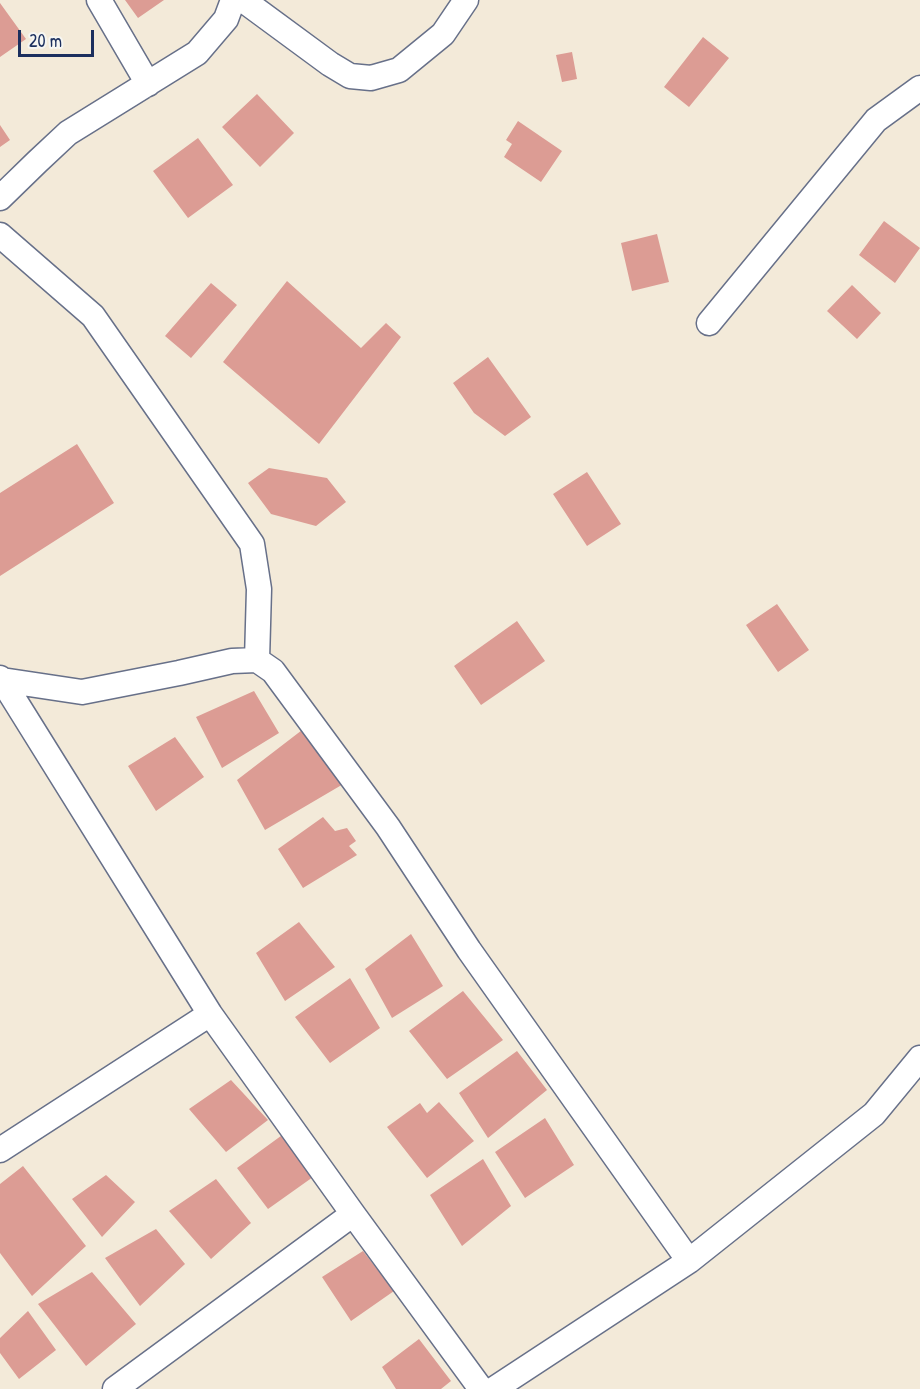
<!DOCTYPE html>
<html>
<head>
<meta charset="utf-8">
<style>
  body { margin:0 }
  #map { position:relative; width:920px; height:1389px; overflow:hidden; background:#f3ead9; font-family:"Patrick Hand",sans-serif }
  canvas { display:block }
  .scale { position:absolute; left:18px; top:30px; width:76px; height:27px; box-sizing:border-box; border:3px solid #1b2f5e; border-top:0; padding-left:8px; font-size:18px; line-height:21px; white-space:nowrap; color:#1b2f5e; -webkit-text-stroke:4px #f6f6f2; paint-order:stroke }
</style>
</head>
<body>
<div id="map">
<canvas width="920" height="1389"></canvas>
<div class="scale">20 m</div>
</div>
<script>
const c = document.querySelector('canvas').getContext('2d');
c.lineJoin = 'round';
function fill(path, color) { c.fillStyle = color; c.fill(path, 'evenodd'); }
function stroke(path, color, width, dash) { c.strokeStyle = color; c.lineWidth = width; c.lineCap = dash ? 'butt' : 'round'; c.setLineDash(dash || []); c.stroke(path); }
const building = new Path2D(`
  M 125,0 L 164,0 L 138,18 Z
  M 0,3 L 26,39 L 0,57 Z
  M 703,37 L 729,58 L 689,107 L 664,87 Z
  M 572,52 L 577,79 L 562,82 L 556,55 Z
  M 257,94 L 294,133 L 260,167 L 222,127 Z
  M 518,121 L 562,151 L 541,182 L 504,157 L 512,144 L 506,140 Z
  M 0,125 L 10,140 L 0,147 Z
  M 198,138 L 233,185 L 188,218 L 153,171 Z
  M 884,221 L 920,248 L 895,283 L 859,255 Z
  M 657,234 L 669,282 L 632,291 L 621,243 Z
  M 287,281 L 361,348 L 386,323 L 401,337 L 319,444 L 223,362 Z
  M 211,283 L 237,305 L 191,358 L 165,336 Z
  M 852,285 L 881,313 L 857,339 L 827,311 Z
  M 488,357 L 531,417 L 505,436 L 474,413 L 453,383 Z
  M 77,444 L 114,503 L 0,576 L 0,493 Z
  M 269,468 L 327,478 L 346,502 L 316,526 L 271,514 L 248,483 Z
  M 587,472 L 621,524 L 587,546 L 553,494 Z
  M 777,604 L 809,650 L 778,672 L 746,625 Z
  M 517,621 L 545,661 L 481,705 L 454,666 Z
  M 254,691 L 279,733 L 222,768 L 196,717 Z
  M 306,727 L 345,783 L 265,830 L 237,780 Z
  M 175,737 L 204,777 L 156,811 L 128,766 Z
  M 323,817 L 335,831 L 347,828 L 356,841 L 349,846 L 357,855 L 303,888 L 278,849 Z
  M 299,922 L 335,967 L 285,1001 L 256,953 Z
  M 411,934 L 443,986 L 392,1018 L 365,969 Z
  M 350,978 L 380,1028 L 330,1063 L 295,1017 Z
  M 463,991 L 503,1040 L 447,1079 L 409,1031 Z
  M 517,1051 L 547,1090 L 488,1138 L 459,1093 Z
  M 231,1080 L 268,1120 L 226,1152 L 189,1109 Z
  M 439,1102 L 474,1141 L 427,1178 L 387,1127 L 420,1103 L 427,1113 Z
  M 545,1118 L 574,1165 L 525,1198 L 495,1152 Z
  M 285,1133 L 313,1177 L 268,1209 L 237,1168 Z
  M 483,1159 L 511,1206 L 462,1246 L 430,1195 Z
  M 23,1166 L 86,1246 L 32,1296 L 0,1253 L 0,1184 Z
  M 106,1175 L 135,1202 L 102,1237 L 72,1199 Z
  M 216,1179 L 251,1223 L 211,1259 L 169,1211 Z
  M 156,1229 L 185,1264 L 140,1306 L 105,1258 Z
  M 363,1251 L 394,1291 L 351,1321 L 322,1277 Z
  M 92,1272 L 136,1324 L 86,1366 L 38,1304 Z
  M 28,1311 L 56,1350 L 19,1379 L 0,1353 L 0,1338 Z
  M 419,1339 L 451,1381 L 441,1389 L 396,1389 L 382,1367 Z`);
const street = new Path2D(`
  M 99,0 L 148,84
  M 243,0 L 330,64 L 350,76 L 371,78 L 399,70 L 443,34 L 466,0
  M 0,198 L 37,162 L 68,133 L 197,53 L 226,19 L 233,0
  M 0,235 L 93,316 L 252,544 L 259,589 L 257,660
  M 709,323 L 876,120 L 920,88
  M 0,678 L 2,680 L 82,692 L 179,673 L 232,661 L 257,660 L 273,671 L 388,827 L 469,950 L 689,1261 L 494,1389
  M 2,680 L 210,1014 L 353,1214 L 481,1389
  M 0,1150 L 210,1014
  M 689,1261 L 874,1114 L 920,1058
  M 115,1389 L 353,1214`);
fill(building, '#dc9c94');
stroke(street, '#677089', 27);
stroke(street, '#fff', 24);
</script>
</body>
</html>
